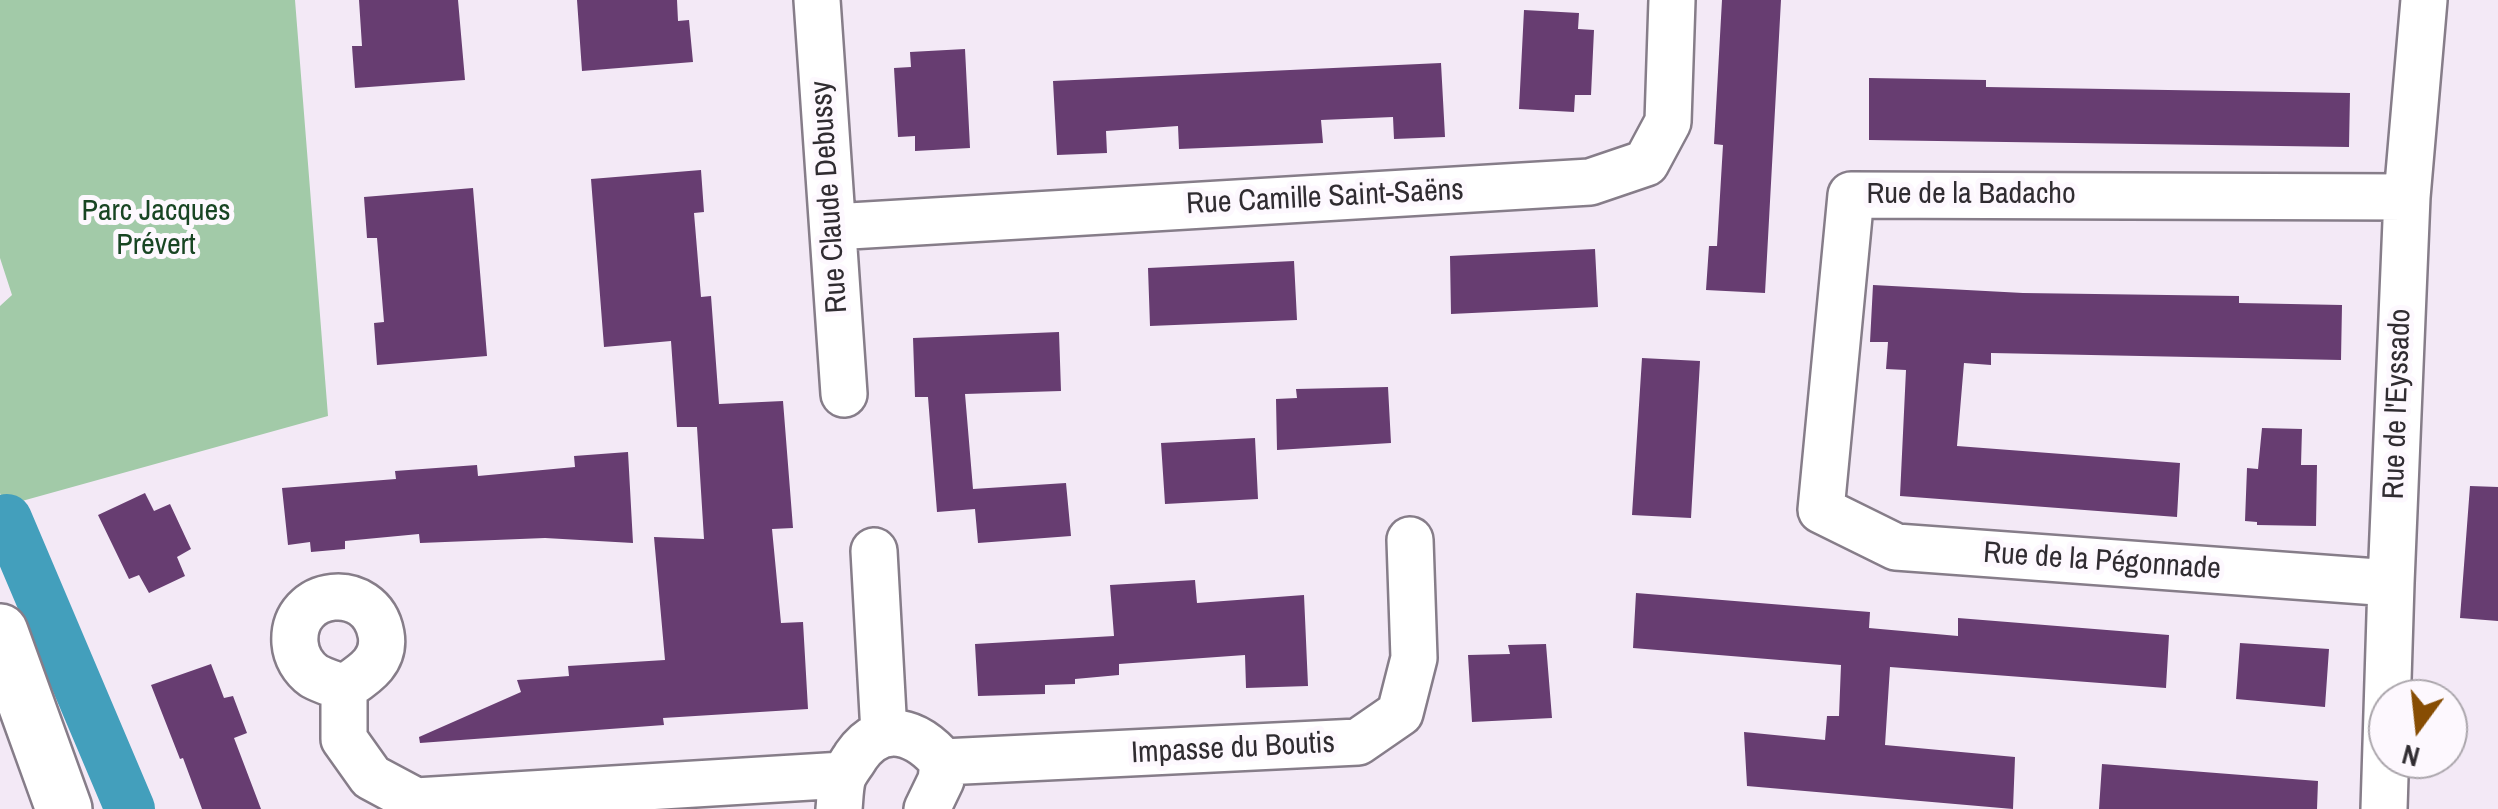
<!DOCTYPE html>
<html>
<head>
<meta charset="utf-8">
<style>
  body { margin:0 }
  #map { position:relative; width:2498px; height:809px; overflow:hidden; background:#f3e9f6; font-family:"Archivo Narrow",sans-serif }
  canvas { display:block }
  .north { position:absolute; left:2368px; top:679px; width:100px; height:100px; box-sizing:border-box; background:#fdf8fe; border:2px solid #aba6ac; border-radius:50%; rotate:195deg; font-size:28px; font-weight:700; line-height:40px; text-align:center; color:#302c31 }
  .north::after { content:''; display:block; margin:auto; width:35px; height:45px; background:#874d03; clip-path:polygon(50% 0,100% 100%,50% 72%,0 100%) }
</style>
</head>
<body>
<div id="map">
<canvas width="2498" height="809"></canvas>
<div class="north">N</div>
</div>
<script>
const c = document.querySelector('canvas').getContext('2d');
c.lineJoin = 'round';
function fill(path, color) { c.fillStyle = color; c.fill(path, 'evenodd'); }
function stroke(path, color, width, dash) { c.strokeStyle = color; c.lineWidth = width; c.lineCap = dash ? 'butt' : 'round'; c.setLineDash(dash || []); c.stroke(path); }
function label(font, color, halo, rows, align = 'center') {
  c.font = font + ' "Archivo Narrow",sans-serif'; c.lineWidth = 10; c.setLineDash([]); c.textBaseline = 'middle'; c.strokeStyle = halo; c.fillStyle = color; for (const [text, x, y, turn = 0] of rows) {
    c.save(); c.translate(x, y); c.rotate((+turn || 0) * Math.PI / 180); c.textAlign = isNaN(turn) ? turn : align; if (halo) c.strokeText(text, 0, 0); c.fillText(text, 0, 0); c.restore();
  }
}
const green = new Path2D(`
  M 0,0 L 295,0 L 328,416 L 4,506 L 0,493 L 0,306 L 12,295 L 0,258 Z`);
const canal = new Path2D(`
  M 7,519 L 130,809`);
const building = new Path2D(`
  M 359,0 L 458,0 L 465,80 L 355,88 L 352,46 L 362,46 Z
  M 577,0 L 677,0 L 678,21 L 689,20 L 693,62 L 582,71 Z
  M 1722,0 L 1781,0 L 1765,293 L 1706,290 L 1709,246 L 1717,246 L 1723,145 L 1714,144 Z
  M 1524,10 L 1579,13 L 1578,29 L 1594,30 L 1591,95 L 1575,95 L 1574,112 L 1519,109 Z
  M 965,49 L 970,148 L 915,151 L 915,136 L 898,137 L 894,68 L 911,67 L 910,52 Z
  M 1441,63 L 1445,137 L 1394,139 L 1393,117 L 1321,120 L 1323,143 L 1179,149 L 1178,126 L 1106,131 L 1107,153 L 1057,155 L 1053,81 Z
  M 1869,78 L 1986,80 L 1986,87 L 2350,93 L 2349,147 L 1869,140 Z
  M 701,170 L 704,212 L 694,213 L 701,297 L 711,296 L 719,404 L 783,401 L 793,528 L 772,529 L 781,623 L 803,622 L 808,709 L 663,718 L 664,725 L 420,743 L 419,737 L 521,692 L 517,680 L 569,676 L 568,666 L 665,660 L 654,537 L 704,539 L 697,427 L 677,427 L 671,341 L 604,347 L 591,179 Z
  M 473,188 L 487,356 L 377,365 L 374,323 L 384,322 L 377,238 L 367,238 L 364,197 Z
  M 1595,249 L 1598,307 L 1451,314 L 1450,256 Z
  M 1294,261 L 1297,320 L 1150,326 L 1148,268 Z
  M 1873,285 L 2023,293 L 2239,296 L 2239,303 L 2342,305 L 2341,360 L 1991,353 L 1991,365 L 1964,363 L 1957,446 L 2180,463 L 2177,517 L 1900,496 L 1906,370 L 1886,369 L 1888,342 L 1870,342 Z
  M 1059,332 L 1061,391 L 965,394 L 973,489 L 1066,483 L 1071,536 L 978,543 L 975,509 L 937,512 L 928,397 L 915,397 L 913,338 Z
  M 1642,358 L 1700,361 L 1691,518 L 1632,515 Z
  M 1388,387 L 1391,443 L 1277,450 L 1276,399 L 1297,398 L 1296,389 Z
  M 2262,428 L 2302,429 L 2301,465 L 2317,465 L 2316,526 L 2257,525 L 2257,522 L 2245,521 L 2247,468 L 2258,469 Z
  M 1255,438 L 1258,499 L 1165,504 L 1161,443 Z
  M 628,452 L 633,543 L 545,538 L 420,543 L 419,534 L 345,541 L 345,549 L 311,552 L 310,542 L 288,545 L 282,488 L 396,479 L 395,471 L 477,465 L 478,476 L 575,467 L 574,456 Z
  M 2470,486 L 2498,487 L 2498,621 L 2460,618 Z
  M 145,493 L 154,511 L 170,504 L 191,549 L 177,557 L 185,576 L 149,593 L 139,575 L 129,579 L 98,515 Z
  M 1195,580 L 1197,603 L 1304,595 L 1308,686 L 1246,688 L 1245,655 L 1119,664 L 1119,675 L 1075,679 L 1075,684 L 1045,685 L 1045,694 L 978,696 L 975,644 L 1114,636 L 1110,585 Z
  M 1636,593 L 1870,612 L 1869,628 L 1958,636 L 1958,618 L 2169,635 L 2166,688 L 1890,667 L 1885,745 L 2015,757 L 2013,809 L 1747,786 L 1744,732 L 1825,740 L 1827,716 L 1839,716 L 1841,665 L 1633,648 Z
  M 2240,643 L 2329,649 L 2325,707 L 2236,699 Z
  M 1546,644 L 1552,718 L 1472,722 L 1468,655 L 1510,654 L 1508,645 Z
  M 211,664 L 224,698 L 233,696 L 247,733 L 234,738 L 261,809 L 202,809 L 183,758 L 180,759 L 151,685 Z
  M 2102,764 L 2318,781 L 2317,809 L 2099,809 Z`);
const street = new Path2D(`
  M 817,0 L 844,394
  M 833,227 L 1590,182 L 1646,163 L 1668,122 L 1672,0
  M 874,551 L 884,733
  M 2391,583 L 1896,547 L 1821,510 L 1851,195 L 2407,197
  M 344,688 C 334,684 323,681 314,676 C 303,668 296,656 295,643 C 291,588 371,579 381,634 C 386,662 363,675 344,688 L 344,739 L 371,777 L 416,801 L 843,775
  M 943,762 L 1358,742 L 1400,713 L 1414,658 L 1410,540
  M 839,809 C 840,799 840,786 843,777 C 846,770 852,763 856,756 C 882,718 918,732 943,762 L 941,780 L 927,809
  M 2384,809 L 2391,583 L 2407,197 L 2424,0`);
const secondary = new Path2D(`
  M 0,632 L 64,809`);
const streetNames = [
  ["Rue de la Badacho",1971,195],
  ["Rue Claude Debussy",830,197,-94],
  ["Rue Camille Saint-Saëns",1325,198,-3],
  ["Rue de l'Eyssado",2398,404,-88],
  ["Rue de la Pégonnade",2102,562,4],
  ["Impasse du Boutis",1233,749,-3]
];
const parkNames = [
  ["Parc Jacques",156,212],
  ["Prévert",156,246]
];
fill(green, '#a2caa8');
stroke(canal, '#439fbc', 50);
fill(building, '#673d71');
stroke(street, '#867d89', 50);
stroke(secondary, '#867d89', 60);
stroke(street, '#fff', 45);
stroke(secondary, '#fff', 55);
label('30px', '#302c31', '#fdf8fe', streetNames);
label('30px', '#184523', '#fdf8fe', parkNames);
</script>
</body>
</html>
